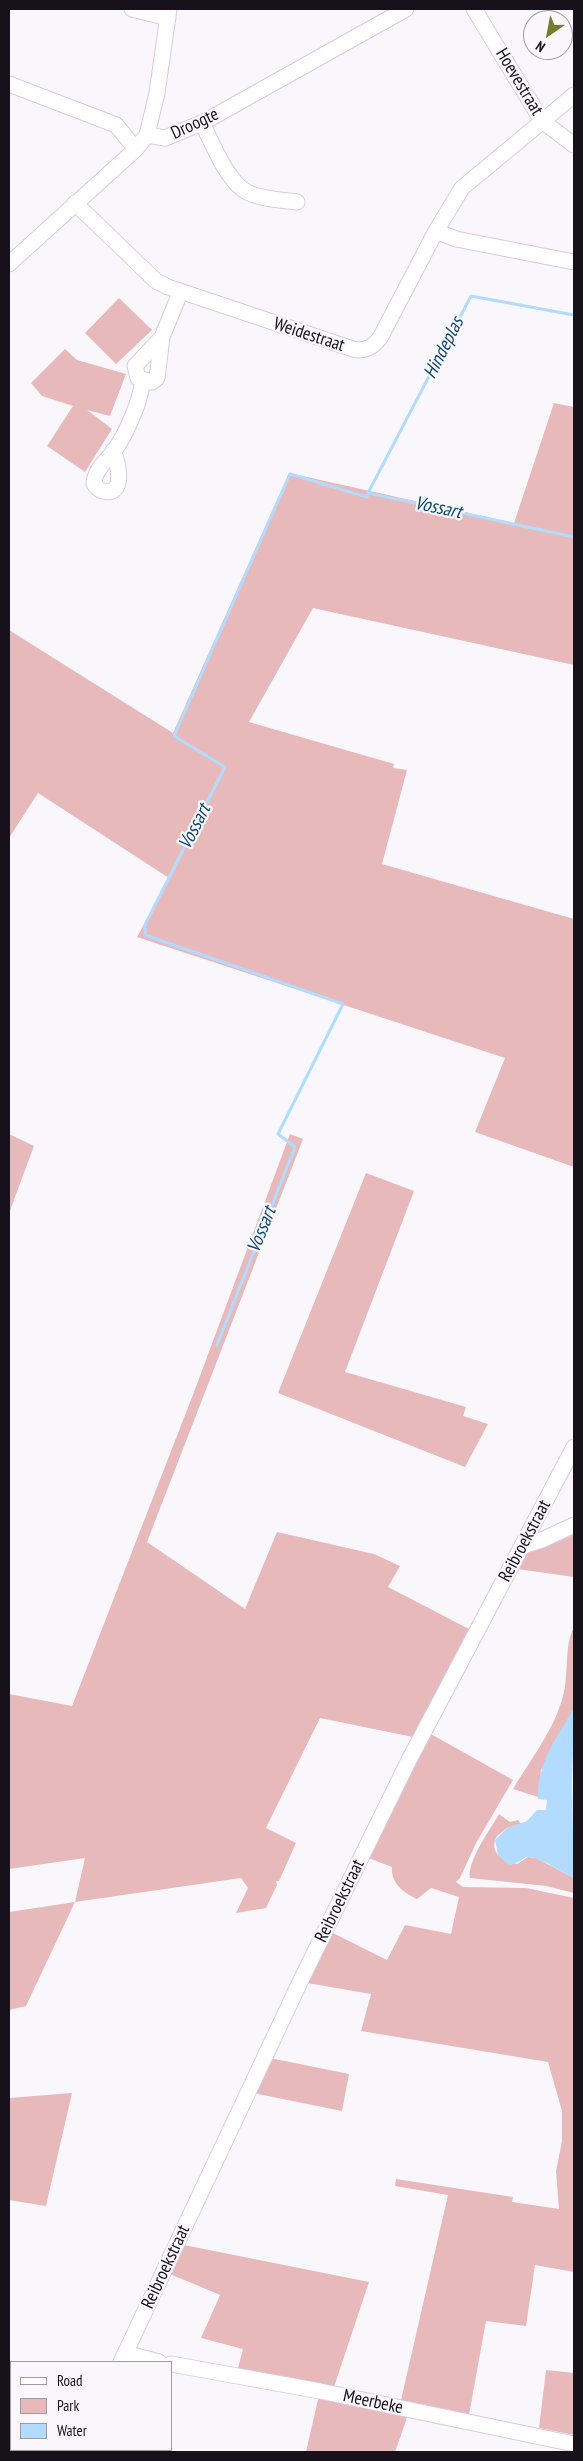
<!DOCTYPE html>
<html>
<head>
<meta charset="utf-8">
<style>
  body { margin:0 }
  #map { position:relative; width:583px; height:2461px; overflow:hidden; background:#faf7fc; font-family:"PT Sans Narrow",sans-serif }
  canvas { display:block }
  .frame { position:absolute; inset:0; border:10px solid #16111a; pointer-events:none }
  .legend { position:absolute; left:10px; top:2361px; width:162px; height:90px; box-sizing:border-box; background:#faf7fc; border:1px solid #9f9ba2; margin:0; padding:6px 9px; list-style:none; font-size:15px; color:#16111a }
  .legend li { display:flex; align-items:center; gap:10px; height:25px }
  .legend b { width:25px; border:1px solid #9f9ba2 }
  .north { position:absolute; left:523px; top:10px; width:50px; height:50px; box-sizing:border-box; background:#faf7fc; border:1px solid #9f9ba2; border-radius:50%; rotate:213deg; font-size:14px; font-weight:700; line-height:20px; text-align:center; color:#16111a }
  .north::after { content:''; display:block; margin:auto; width:18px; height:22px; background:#747e2a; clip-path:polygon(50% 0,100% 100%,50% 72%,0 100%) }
</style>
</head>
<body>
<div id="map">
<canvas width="583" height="2461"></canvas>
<div class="frame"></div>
<ul class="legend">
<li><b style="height:6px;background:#fff"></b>Road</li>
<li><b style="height:14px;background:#e7b9ba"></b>Park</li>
<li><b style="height:14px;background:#b2dbff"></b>Water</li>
</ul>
<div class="north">N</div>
</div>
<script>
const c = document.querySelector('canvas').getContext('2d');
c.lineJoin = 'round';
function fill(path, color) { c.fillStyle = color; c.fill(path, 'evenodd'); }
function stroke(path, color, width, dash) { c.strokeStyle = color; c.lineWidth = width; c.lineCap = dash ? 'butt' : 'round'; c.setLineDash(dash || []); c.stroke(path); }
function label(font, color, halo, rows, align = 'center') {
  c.font = font + ' "PT Sans Narrow",sans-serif'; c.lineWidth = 4.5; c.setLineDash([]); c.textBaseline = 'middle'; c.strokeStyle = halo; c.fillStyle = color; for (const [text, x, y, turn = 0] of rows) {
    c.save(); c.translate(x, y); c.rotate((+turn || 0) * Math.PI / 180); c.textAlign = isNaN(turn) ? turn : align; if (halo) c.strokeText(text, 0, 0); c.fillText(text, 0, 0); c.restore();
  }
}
const green = new Path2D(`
  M 119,298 L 152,330 L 116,364 L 85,333 Z
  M 65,349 L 77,360 L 126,374 L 110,416 L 87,410 L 112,429 L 85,472 L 47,446 L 73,406 L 42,396 L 31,383 Z
  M 554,403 L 574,407 L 574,665 L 313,608 L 249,722 L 394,764 L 393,768 L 407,770 L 382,864 L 574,919 L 574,1167 L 475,1132 L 505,1058 L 137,937 L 169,878 L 38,793 L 9,838 L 9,630 L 173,733 L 289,473 L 514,523 Z
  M 9,1134 L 34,1146 L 9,1213 Z
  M 290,1134 L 303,1139 L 147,1542 L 245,1609 L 277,1532 L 374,1554 L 400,1566 L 388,1587 L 469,1629 L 413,1737 L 320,1718 L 266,1828 L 296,1843 L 279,1881 L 276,1881 L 277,1885 L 266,1908 L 236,1913 L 248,1888 L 241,1878 L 75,1902 L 26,2006 L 9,2010 L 9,1912 L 75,1902 L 85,1858 L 9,1869 L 9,1694 L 72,1706 L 194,1392 Z
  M 366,1173 L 414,1191 L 345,1372 L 466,1407 L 463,1416 L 488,1424 L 465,1467 L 278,1393 Z
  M 574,1528 L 574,1577 L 517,1569 L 526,1551 Z
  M 574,1628 L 574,1709 L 541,1770 L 538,1797 L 513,1789 C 531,1759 554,1730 563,1696 C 569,1677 564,1643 574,1628 Z
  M 429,1733 L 513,1780 L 476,1843 L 460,1878 L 456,1882 L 463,1887 L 526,1888 L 574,1898 L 574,2272 L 535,2265 L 526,2326 L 486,2321 L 469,2415 L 401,2400 L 448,2195 L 395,2186 L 396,2179 L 513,2197 L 512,2202 L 559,2209 L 556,2171 L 562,2141 L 562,2111 L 548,2062 L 361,2031 L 371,1994 L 307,1983 L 331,1932 L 387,1960 L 405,1925 L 451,1934 L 459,1897 L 431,1888 L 417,1899 C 403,1892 391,1884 392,1867 L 366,1857 Z
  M 499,1814 L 510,1822 L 518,1820 L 522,1825 L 507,1828 L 497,1836 C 488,1853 503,1861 517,1864 L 528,1857 L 536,1858 L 574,1878 L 574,1893 L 546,1886 L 470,1878 C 467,1861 490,1830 499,1814 Z
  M 270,2058 L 349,2074 L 342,2111 L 253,2093 Z
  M 72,2093 L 46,2206 L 9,2200 L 9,2098 Z
  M 184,2245 L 369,2282 L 334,2387 L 238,2368 L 243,2349 L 201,2338 L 220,2295 L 170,2274 Z
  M 546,2370 L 574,2373 L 574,2435 L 539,2428 Z
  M 319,2395 L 408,2415 L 395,2452 L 306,2452 Z`);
const water = new Path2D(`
  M 574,1709 L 572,1783 L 574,1878 C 565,1874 536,1855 527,1857 C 521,1859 517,1864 509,1865 L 498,1855 L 495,1840 L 507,1828 L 527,1821 L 537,1810 L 546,1810 L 547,1800 L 538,1799 C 536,1766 557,1735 574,1709 Z`);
const stream = new Path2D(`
  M 368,493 L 471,296 L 574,315
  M 217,1345 L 295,1147 L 278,1134 L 343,1004 L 145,935 L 145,925 L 225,767 L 174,736 L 290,474 L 367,497 L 368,493 L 574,537`);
const minor = new Path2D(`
  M 132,9 L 168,18
  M 474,9 L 542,121 L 574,145
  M 9,84 L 116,125 L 136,149
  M 202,123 C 212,142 227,182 247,192 C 261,199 281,200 297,202
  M 147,135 L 157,93 L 169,9
  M 75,203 L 156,281 L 168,287 L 356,350 C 367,350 373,347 380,338 L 436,231 L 462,188 L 574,95
  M 436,231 L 456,239 L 574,262
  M 9,264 L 136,149 L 147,135 L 165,138 L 202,123 L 406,9
  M 162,337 L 157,378 L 152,382 L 138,378 L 135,366 L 162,337 L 180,293
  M 113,451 C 117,459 120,474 118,483 C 115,496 100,493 94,484 C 94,471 106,461 114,451 C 125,436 142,399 142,381
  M 522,1546 L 542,1540 L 574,1525
  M 125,2353 L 159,2362
  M 121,2362 L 301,1980 L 409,1760 L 574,1447
  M 171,2364 L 320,2391 L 574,2444
  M 88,2452 L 89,2450`);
const streetNames = [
  ["Hoevestraat",519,82,59],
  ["Droogte",195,124,-25],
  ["Weidestraat",309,335,18],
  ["Reibroekstraat",525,1541,-62],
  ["Reibroekstraat",340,1901,-64],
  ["Reibroekstraat",166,2267,-65],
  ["Meerbeke",373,2402,12]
];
const waterNames = [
  ["Hindeplas",444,348,-63],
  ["Vossart",438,508,12],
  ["Vossart",195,827,-63],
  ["Vossart",262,1230,-68]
];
fill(green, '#e7b9ba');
fill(water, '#b2dbff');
stroke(stream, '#b2dbff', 3);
stroke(minor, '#d8cae3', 17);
stroke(minor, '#fff', 15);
label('18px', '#16111a', '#faf7fc', streetNames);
label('italic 19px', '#0c4870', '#faf7fc', waterNames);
</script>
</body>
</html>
